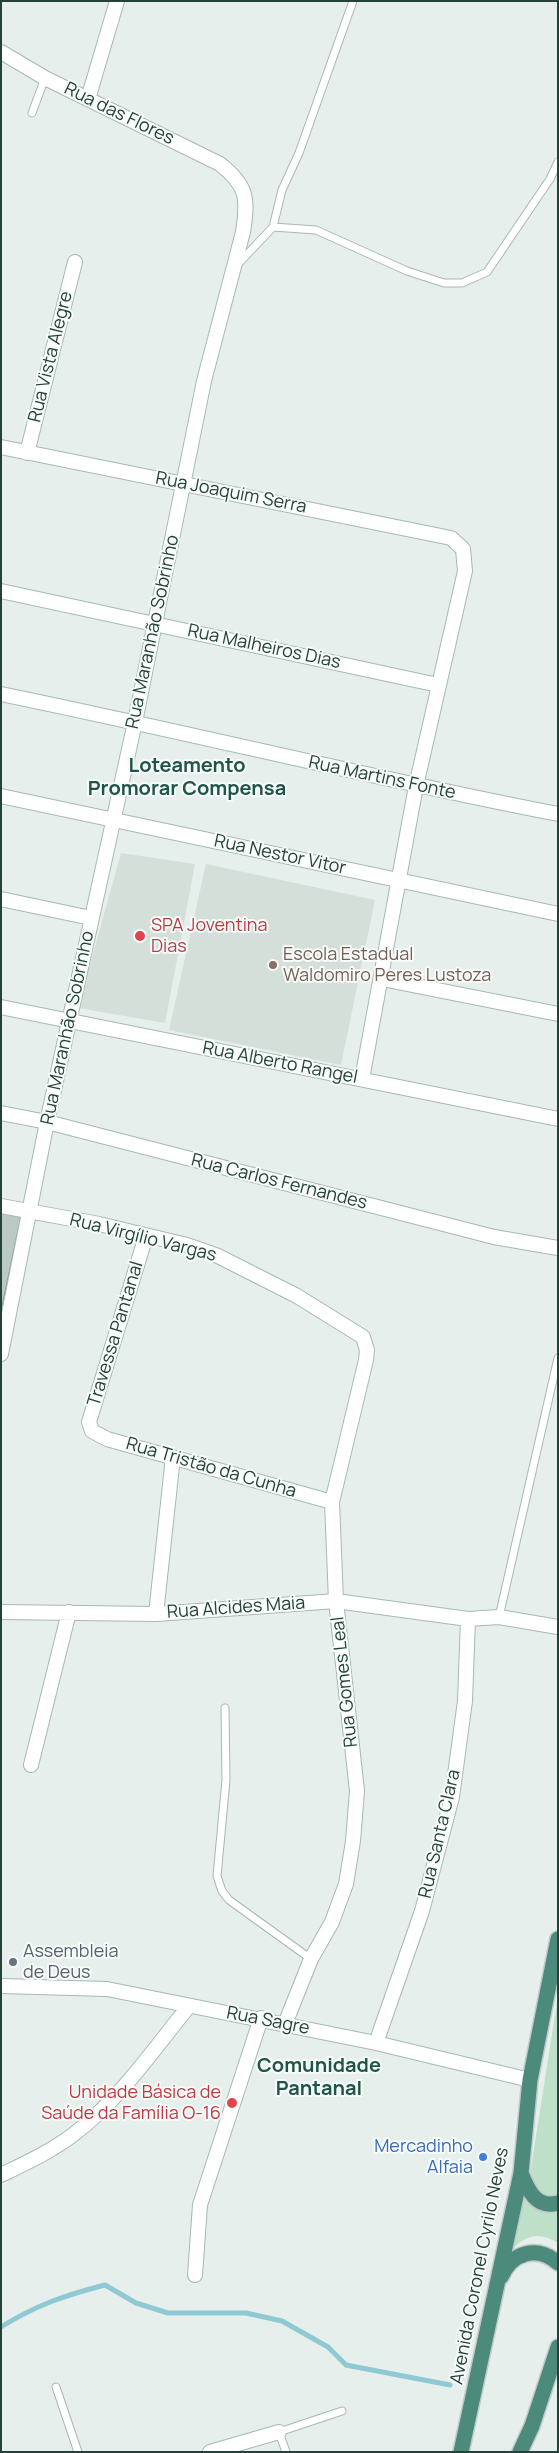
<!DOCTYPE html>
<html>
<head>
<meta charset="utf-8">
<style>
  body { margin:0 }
  #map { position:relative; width:559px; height:2453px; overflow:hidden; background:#e6efeb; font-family:Manrope,sans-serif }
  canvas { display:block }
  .frame { position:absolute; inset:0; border:2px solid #24423a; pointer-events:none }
</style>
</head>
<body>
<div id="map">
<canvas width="559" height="2453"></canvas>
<div class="frame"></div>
</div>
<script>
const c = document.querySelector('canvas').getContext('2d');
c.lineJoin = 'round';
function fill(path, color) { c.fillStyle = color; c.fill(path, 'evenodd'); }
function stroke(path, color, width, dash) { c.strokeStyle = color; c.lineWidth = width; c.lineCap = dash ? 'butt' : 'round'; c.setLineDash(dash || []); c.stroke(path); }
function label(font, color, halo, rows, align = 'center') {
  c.font = font + ' Manrope,sans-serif'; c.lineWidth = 4; c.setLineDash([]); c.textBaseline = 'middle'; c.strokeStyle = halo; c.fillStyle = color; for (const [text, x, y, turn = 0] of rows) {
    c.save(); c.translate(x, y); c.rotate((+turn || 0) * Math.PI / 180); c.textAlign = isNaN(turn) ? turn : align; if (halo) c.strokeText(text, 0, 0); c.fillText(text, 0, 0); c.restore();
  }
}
const built = new Path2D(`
  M 121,853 L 195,864 L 165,1023 L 78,1008 Z
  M 206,864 L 375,900 L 341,1065 L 169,1030 Z`);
const green = new Path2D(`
  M 558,1996 L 558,2196 L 542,2196 L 532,2183 L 530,2174 Z
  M 523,2186 C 531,2202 537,2214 558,2210 L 558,2243 C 538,2230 522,2236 509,2254 Z`);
const stream = new Path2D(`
  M 1,2327 C 36,2305 66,2295 105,2285 L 136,2303 L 168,2313 L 246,2313 L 282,2321 L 328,2347 L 346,2365 L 450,2385`);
const building = new Path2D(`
  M 1,1212 L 21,1216 L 1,1311 Z`);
const service = new Path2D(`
  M 32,113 L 45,78
  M 273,227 L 282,190 L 299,153 L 353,1
  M 238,264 L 273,227 L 316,230 L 407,271 L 444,283 L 462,283 L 487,272 L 550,179 L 558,162
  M 499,1617 L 558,1358
  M 225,1708 L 226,1780 L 217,1876 L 222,1891 L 229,1900 L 311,1959
  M 56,2387 L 78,2452
  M 286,2452 L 279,2432 L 342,2411`);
const minor = new Path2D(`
  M 1,52 L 45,78 L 220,164 C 248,186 248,199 243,232 L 204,381 L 135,722 L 47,1122 L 1,1354
  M 88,99 L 117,1
  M 1,447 L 451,538 L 463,549 L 465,571 L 416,786 L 362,1079
  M 27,453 L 75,262
  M 1,591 L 438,685
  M 1,694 C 187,732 371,778 558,814
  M 1,796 L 558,914
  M 1,899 L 91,918
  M 382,979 L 558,1014
  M 1,1007 L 558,1119
  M 1,1113 L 47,1122 L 494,1237 L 558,1248
  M 1,1206 L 99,1224 L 187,1245 L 216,1255 L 297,1296 L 363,1337 L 367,1350 L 366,1360 L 332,1502 L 336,1601 L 357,1791 L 353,1841 L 346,1884 L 332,1922 L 311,1959 L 285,2024
  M 146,1236 L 89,1422 L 92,1431 L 107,1439 L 332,1502
  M 1,1612 L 156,1614 L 336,1601 L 468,1619 L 499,1617 L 558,1627
  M 156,1614 L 173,1457
  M 31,1765 L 69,1612
  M 1,1986 L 107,1989 L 376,2043 L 530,2080
  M 376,2043 L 422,1911 L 452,1797 L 465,1701 L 468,1619
  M 1,2175 C 26,2163 52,2151 74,2134 C 120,2099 153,2050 189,2006
  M 195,2275 L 200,2205 L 261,2018
  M 210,2452 L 279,2432`);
const trunk = new Path2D(`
  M 521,2173 C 528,2190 536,2209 558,2203
  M 501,2277 C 512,2252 537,2245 558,2263
  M 461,2452 L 521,2173 L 530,2080 L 558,1939
  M 520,2452 L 532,2426 L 558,2347`);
const markers = [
  [140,936,6,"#e0444e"],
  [273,965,5,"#8d6e63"],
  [13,1962,5,"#6b7280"],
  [232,2103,6,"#e0444e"],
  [483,2157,5,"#3f7fe0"]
];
const streetNames = [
  ["Rua das Flores",119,114,26],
  ["Rua Vista Alegre",51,357,-76],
  ["Rua Joaquim Serra",231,493,11],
  ["Rua Maranhão Sobrinho",153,632,-78],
  ["Rua Malheiros Dias",264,647,12],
  ["Rua Martins Fonte",382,778,12],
  ["Rua Nestor Vitor",280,855,12],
  ["Rua Maranhão Sobrinho",68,1028,-78],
  ["Rua Alberto Rangel",280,1063,11],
  ["Rua Carlos Fernandes",279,1182,14],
  ["Rua Virgílio Vargas",143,1238,14],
  ["Travessa Pantanal",116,1334,-73],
  ["Rua Tristão da Cunha",211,1468,16],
  ["Rua Alcides Maia",236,1608,-4],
  ["Rua Gomes Leal",345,1682,-96],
  ["Rua Santa Clara",440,1834,-77],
  ["Rua Sagre",268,2021,11],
  ["Avenida Coronel Cyrilo Neves",480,2266,-79]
];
const healthNames = [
  ["SPA Joventina",151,926],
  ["Dias",151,947],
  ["Unidade Básica de",221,2093,"right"],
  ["Saúde da Família O-16",221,2114,"right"]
];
const educationNames = [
  ["Escola Estadual",283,955],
  ["Waldomiro Peres Lustoza",283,976]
];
const worshipNames = [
  ["Assembleia",23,1952],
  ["de Deus",23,1973]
];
const shopNames = [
  ["Mercadinho",473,2147],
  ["Alfaia",473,2168]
];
const quarterNames = [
  ["Loteamento",187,766],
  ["Promorar Compensa",187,789],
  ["Comunidade",319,2066],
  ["Pantanal",319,2089]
];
fill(built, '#d4dfda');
fill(green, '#bfe0c8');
stroke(stream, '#8ec9d4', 5);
fill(building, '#bbcac4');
stroke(building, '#838d89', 1);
stroke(service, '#a8b8b2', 9);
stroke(minor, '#a8b8b2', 16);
stroke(trunk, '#c2cac8', 18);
stroke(service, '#fff', 7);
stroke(minor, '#fff', 14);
stroke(trunk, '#4c8a7c', 15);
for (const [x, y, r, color] of markers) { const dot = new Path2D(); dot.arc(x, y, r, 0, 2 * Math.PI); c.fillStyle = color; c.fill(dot); stroke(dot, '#f7fbf9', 2); }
label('18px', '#24423a', '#f7fbf9', streetNames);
label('18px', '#be3a42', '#f7fbf9', healthNames, 'left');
label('18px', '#785e54', '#f7fbf9', educationNames, 'left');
label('18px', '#5b616d', '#f7fbf9', worshipNames, 'left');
label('18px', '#366cbe', '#f7fbf9', shopNames, 'right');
label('bold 20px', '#1f5548', '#f7fbf9', quarterNames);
</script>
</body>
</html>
